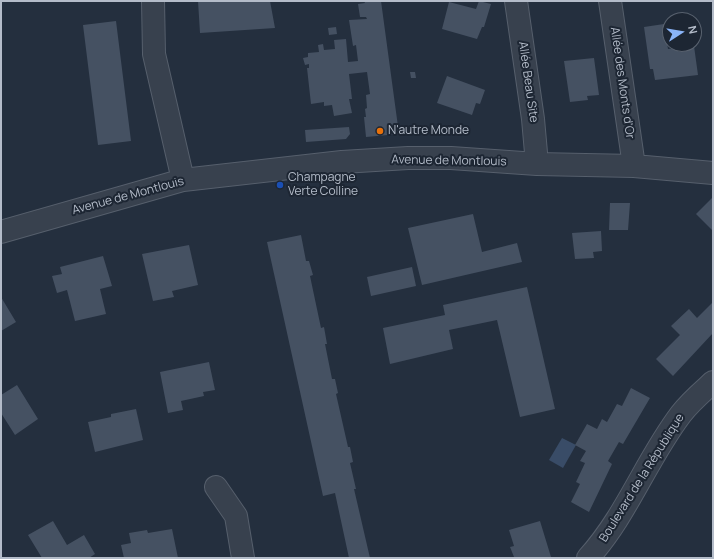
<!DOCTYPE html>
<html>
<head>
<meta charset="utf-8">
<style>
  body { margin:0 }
  #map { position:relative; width:714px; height:559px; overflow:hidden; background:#242f3e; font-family:Manrope,sans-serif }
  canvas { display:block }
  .frame { position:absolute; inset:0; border:2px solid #b4bcc9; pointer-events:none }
  .north { position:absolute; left:662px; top:12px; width:40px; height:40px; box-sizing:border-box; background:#1d2633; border:1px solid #59626f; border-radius:50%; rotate:78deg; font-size:11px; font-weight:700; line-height:16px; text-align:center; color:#b4bcc9 }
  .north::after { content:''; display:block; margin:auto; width:14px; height:18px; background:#8ab4f8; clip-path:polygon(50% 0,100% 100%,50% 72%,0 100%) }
</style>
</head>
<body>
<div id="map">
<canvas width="714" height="559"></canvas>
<div class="frame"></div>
<div class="north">N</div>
</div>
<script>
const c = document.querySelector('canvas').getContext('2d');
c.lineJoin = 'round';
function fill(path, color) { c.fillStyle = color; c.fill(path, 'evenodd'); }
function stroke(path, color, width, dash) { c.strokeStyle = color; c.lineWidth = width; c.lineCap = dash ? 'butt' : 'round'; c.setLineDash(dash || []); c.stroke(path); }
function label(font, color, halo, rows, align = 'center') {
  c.font = font + ' Manrope,sans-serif'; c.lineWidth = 4; c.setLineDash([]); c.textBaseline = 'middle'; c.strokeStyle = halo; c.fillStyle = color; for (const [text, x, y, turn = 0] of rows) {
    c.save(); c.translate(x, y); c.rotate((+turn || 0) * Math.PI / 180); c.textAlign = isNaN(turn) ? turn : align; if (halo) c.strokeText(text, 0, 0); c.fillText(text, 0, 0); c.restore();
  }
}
const water = new Path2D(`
  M 562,438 L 576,445 L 563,468 L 549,460 Z`);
const building = new Path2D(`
  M 198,1 L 270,1 L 275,28 L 200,33 Z
  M 364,1 L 381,1 L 399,134 L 366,137 L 364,117 L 366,117 L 365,109 L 367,108 L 366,95 L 370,94 L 367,72 L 349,74 L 352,99 L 349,99 L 352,113 L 334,116 L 332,105 L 324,106 L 324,102 L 311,104 L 307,68 L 309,68 L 309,64 L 305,65 L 303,58 L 308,57 L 308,53 L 319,52 L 318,45 L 323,44 L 324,50 L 335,49 L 334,40 L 346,39 L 348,62 L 358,61 L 356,45 L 353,46 L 349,20 L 367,19 L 366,17 L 360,17 L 358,4 L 365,3 Z
  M 479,1 L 491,4 L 484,27 L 482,27 L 477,39 L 442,29 L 449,2 L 476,9 Z
  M 116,21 L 131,141 L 98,145 L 83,25 Z
  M 664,24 L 668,49 L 694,46 L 698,75 L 655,80 L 653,69 L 650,69 L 644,27 Z
  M 336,27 L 337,34 L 329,35 L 328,28 Z
  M 594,58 L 599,95 L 587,96 L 588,100 L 570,102 L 564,61 Z
  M 410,72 L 415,72 L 416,78 L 411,78 Z
  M 447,76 L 485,90 L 480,104 L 476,103 L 472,115 L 437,103 Z
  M 349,127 L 350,134 L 346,139 L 306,142 L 305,130 Z
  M 713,197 L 713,231 L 696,214 Z
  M 610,203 L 630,203 L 628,230 L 609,230 Z
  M 473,214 L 482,252 L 517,243 L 522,262 L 422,285 L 408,228 Z
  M 601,231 L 602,251 L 593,252 L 594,258 L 575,259 L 572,233 Z
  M 301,235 L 306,261 L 309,261 L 313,275 L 310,276 L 321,328 L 324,327 L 327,344 L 325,344 L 332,379 L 335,379 L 338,393 L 336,394 L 348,447 L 350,447 L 353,462 L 350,463 L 356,489 L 354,489 L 370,558 L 349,558 L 335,493 L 323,496 L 267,242 Z
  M 189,245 L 198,285 L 172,291 L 174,297 L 153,301 L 142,254 Z
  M 103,256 L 112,286 L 100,289 L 106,314 L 75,321 L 67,290 L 57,293 L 52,276 L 62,274 L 60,267 Z
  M 412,267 L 416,286 L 371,296 L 367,277 Z
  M 527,287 L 555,409 L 520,417 L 497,320 L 449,330 L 453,349 L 390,364 L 383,328 L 445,315 L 443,305 Z
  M 1,297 L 16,322 L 1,331 Z
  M 713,302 L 713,333 L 673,376 L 656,359 L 680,335 L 671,326 L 689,309 L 697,318 Z
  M 209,362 L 215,390 L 203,392 L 204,396 L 181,401 L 183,410 L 168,413 L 160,372 Z
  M 17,385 L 38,419 L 15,435 L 1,413 L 1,395 Z
  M 631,388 L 650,398 L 623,444 L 619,442 L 608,461 L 612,464 L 589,512 L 571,502 L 580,484 L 576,482 L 585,463 L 580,461 L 586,451 L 575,445 L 587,424 L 597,429 L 602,419 L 607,422 L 617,404 L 622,406 Z
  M 136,409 L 143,440 L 95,452 L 88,422 L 111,417 L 111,414 Z
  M 53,521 L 67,545 L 84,535 L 95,554 L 89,558 L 42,558 L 28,535 Z
  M 540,521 L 551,557 L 514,557 L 510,547 L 514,546 L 509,530 Z
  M 172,529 L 178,558 L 124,558 L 121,545 L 131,543 L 129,533 L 147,530 L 148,533 Z`);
const minor = new Path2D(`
  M 153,1 L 154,54 L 183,180
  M 516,1 L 533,119 L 537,164
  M 610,1 L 634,166
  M 1,232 L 183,180 L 342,162 L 408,158 L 451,158 L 537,164 L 634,166 L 713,173
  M 216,487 L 236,516 L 243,558
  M 588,558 C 627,515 646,460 681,414 C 690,402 702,392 713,382`);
const markers = [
  [380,131,4,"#e8710a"],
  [280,185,4,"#1a4fb4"]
];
const streetNames = [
  ["Allée Beau Site",528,82,82],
  ["Allée des Monts d'Or",622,83,82],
  ["Avenue de Montlouis",449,161,1],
  ["Avenue de Montlouis",128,196,-15],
  ["Boulevard de la République",642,478,-58]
];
const poiNames = [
  ["N'autre Monde",388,131],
  ["Champagne",288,178],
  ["Verte Colline",288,192]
];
fill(water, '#394c67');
fill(building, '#455162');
stroke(minor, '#565f6c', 24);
stroke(minor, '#38414e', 22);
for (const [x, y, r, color] of markers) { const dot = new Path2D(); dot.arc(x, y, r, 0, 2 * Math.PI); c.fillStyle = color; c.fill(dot); stroke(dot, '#1d2633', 1.5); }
label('12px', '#b4bcc9', '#1d2633', streetNames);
label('12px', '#b4bcc9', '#1d2633', poiNames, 'left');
</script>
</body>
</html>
